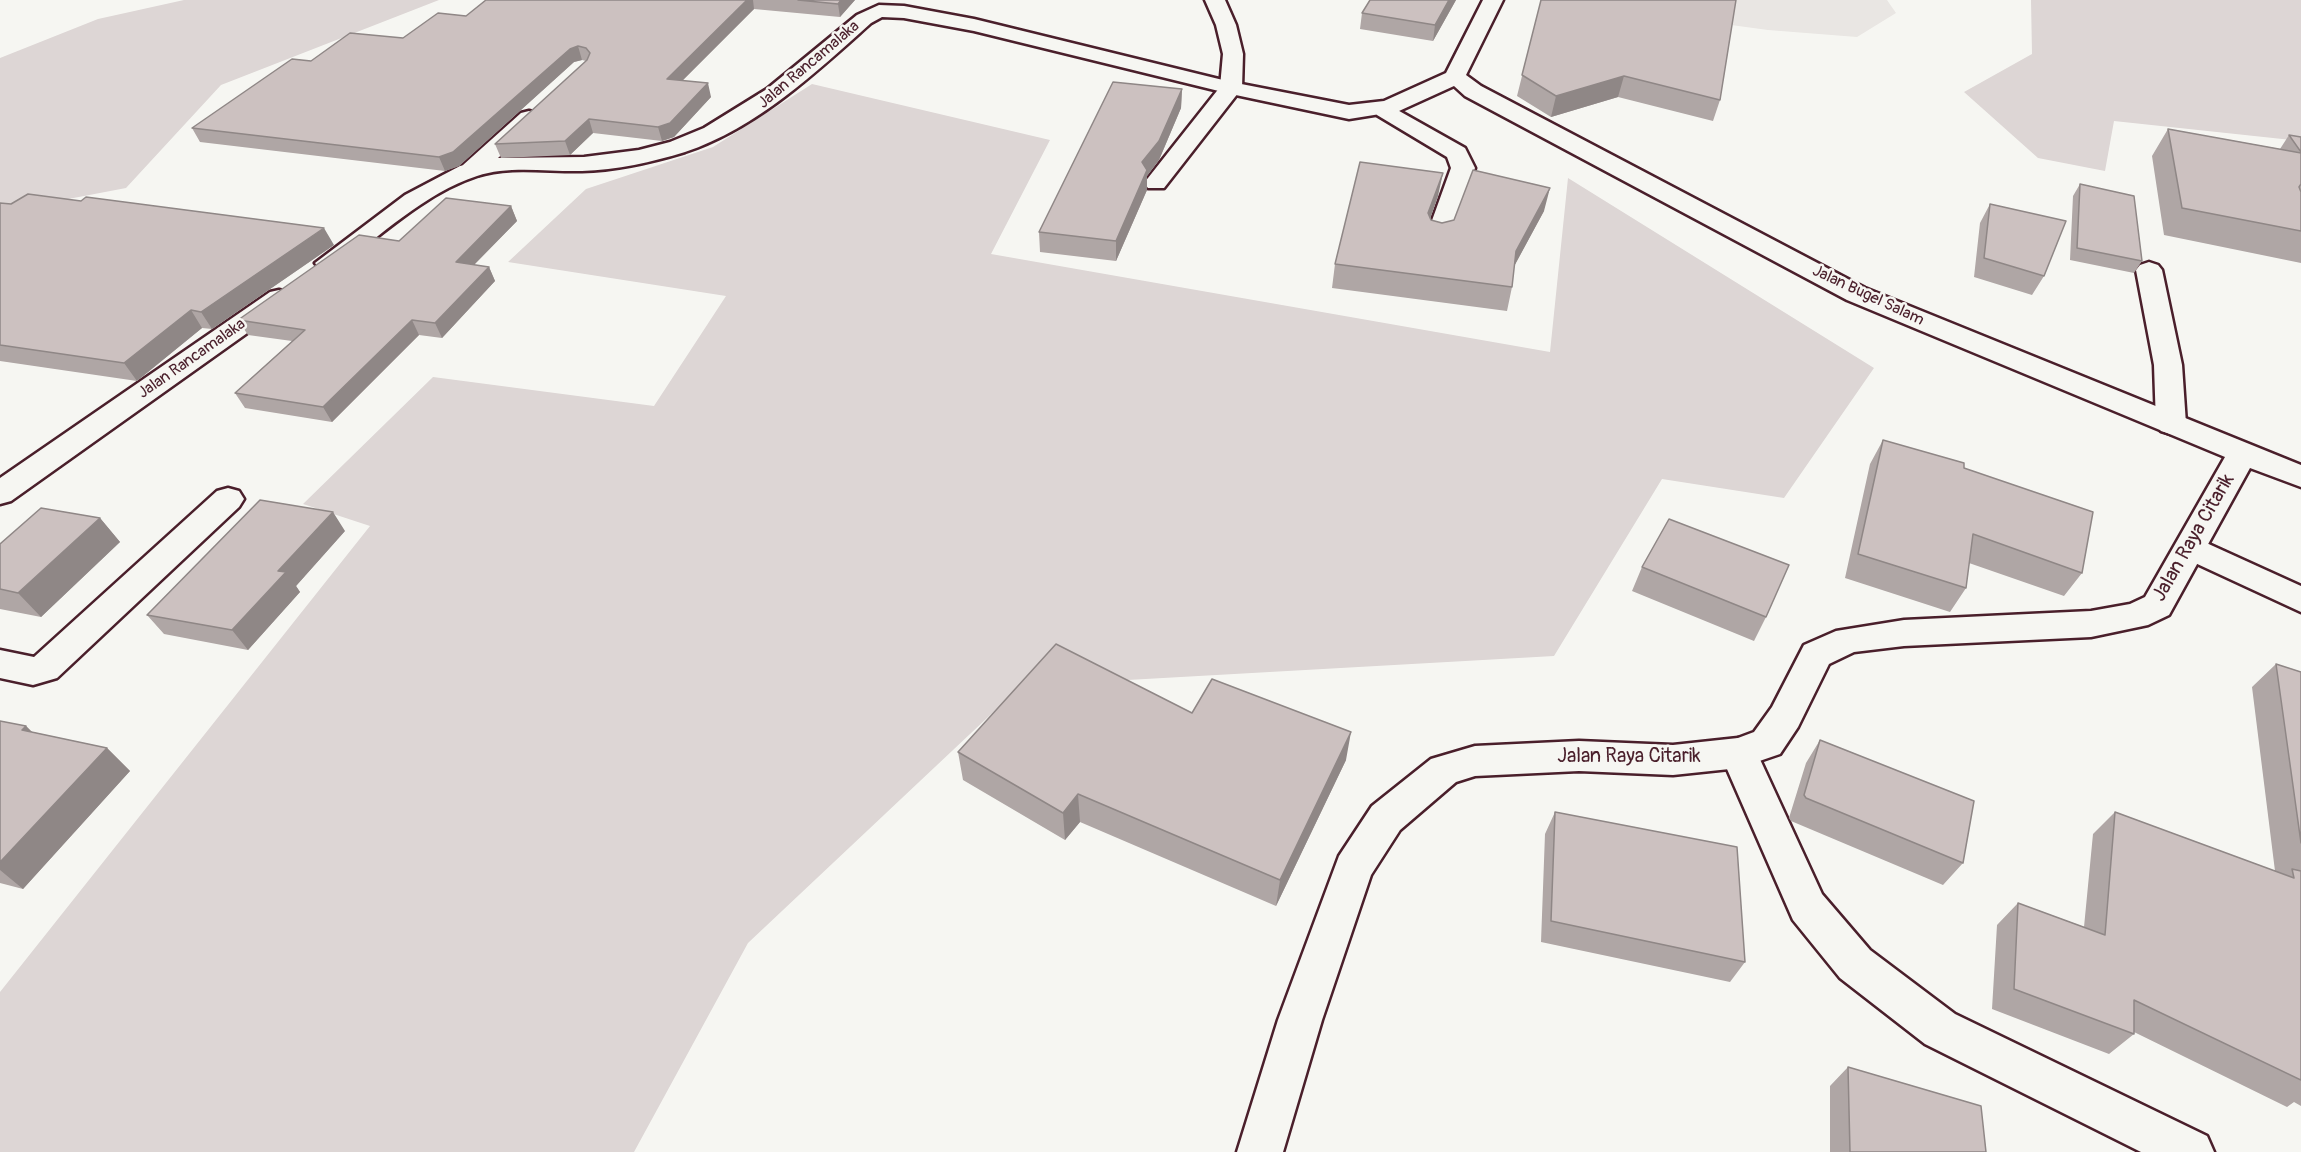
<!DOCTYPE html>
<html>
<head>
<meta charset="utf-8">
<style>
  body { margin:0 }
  canvas { display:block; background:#f6f6f2 }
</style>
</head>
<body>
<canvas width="2301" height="1152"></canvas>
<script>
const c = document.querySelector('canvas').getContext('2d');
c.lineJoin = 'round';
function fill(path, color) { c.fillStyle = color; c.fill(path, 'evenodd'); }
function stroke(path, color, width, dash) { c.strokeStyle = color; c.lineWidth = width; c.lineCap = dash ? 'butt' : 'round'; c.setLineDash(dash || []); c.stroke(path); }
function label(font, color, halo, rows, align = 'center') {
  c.font = font + ' Pangolin,sans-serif'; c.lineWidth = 5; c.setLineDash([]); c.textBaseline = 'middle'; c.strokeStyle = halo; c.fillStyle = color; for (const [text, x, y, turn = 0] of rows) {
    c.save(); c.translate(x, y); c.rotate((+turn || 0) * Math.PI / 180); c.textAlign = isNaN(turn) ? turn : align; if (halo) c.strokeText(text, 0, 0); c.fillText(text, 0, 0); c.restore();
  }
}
const built = new Path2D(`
  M 1546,0 L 1887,0 L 1896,13 L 1857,37 L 1768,30 Z`);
const green = new Path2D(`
  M 184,0 L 439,0 L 221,85 L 126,188 L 0,212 L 0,58 L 98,19 Z
  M 2031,0 L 2301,0 L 2301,141 L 2114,121 L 2105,171 L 2038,158 L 1964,92 L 2032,54 Z
  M 812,84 L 1050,140 L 991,254 L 1550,352 L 1568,178 L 1874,368 L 1784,498 L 1662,479 L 1554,656 L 1021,686 L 748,943 L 634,1152 L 0,1152 L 0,992 L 370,526 L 303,504 L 433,377 L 654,406 L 726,296 L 508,262 L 586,189 L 713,147 Z`);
const minor = new Path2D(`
  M 1205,0 L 1225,0 L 1236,25 L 1243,54 L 1242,88 L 1164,188 L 1148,188 L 1144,183 L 1148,178 L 1220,87 L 1223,54 L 1216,25 Z
  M 1385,103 L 1465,148 L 1475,168 L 1447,242 L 1438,244 L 1429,242 L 1426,237 L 1451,168 L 1447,157 L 1377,115 L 1374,110 L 1377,105 Z
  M 529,111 L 537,113 L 540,118 L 537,123 L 479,175 L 463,175 L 459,170 L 463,165 L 521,113 Z
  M 2149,262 L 2158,265 L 2162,270 L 2182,365 L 2186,424 L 2181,431 L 2171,434 L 2161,431 L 2156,424 L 2154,365 L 2136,270 L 2140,265 Z
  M 228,488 L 239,491 L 244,499 L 239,507 L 57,678 L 33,685 L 0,678 L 0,650 L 34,657 L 217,491 Z
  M 2191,536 L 2301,586 L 2301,612 L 2180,556 L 2175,548 L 2180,540 Z
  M 1739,738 L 1752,742 L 1822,894 L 1870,950 L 1955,1014 L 2207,1136 L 2214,1152 L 2141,1152 L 1925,1044 L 1840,978 L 1793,920 L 1720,753 L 1726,742 Z`);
const tertiary = new Path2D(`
  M 1483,0 L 1503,0 L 1466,75 L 1481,86 L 1865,288 L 2301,465 L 2301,487 L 2250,468 L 2169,615 L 2148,625 L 2091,637 L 1904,646 L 1854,652 L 1829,664 L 1798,727 L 1780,754 L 1739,768 L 1673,775 L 1579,771 L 1475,776 L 1456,782 L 1400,830 L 1371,875 L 1322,1020 L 1283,1152 L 1237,1152 L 1278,1020 L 1339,856 L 1372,806 L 1431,759 L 1475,746 L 1579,741 L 1673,745 L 1738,738 L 1754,732 L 1772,707 L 1804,645 L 1836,631 L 1904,620 L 2091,611 L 2130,604 L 2145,597 L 2225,457 L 1847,300 L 1465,96 L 1454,86 L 1399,111 L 1349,119 L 1231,94 L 974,31 L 904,18 L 882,17 L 871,23 C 815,73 757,128 685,152 C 652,162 617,170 582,171 C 549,172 509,165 477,176 C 425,193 380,236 337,268 L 328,271 L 319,268 L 315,263 L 405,195 L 460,166 L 497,158 L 584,157 L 639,150 L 670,142 L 704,128 L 767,89 L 857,15 L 879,5 L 904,6 L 974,19 L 1231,82 L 1349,105 L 1384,101 L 1446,73 Z
  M 279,290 L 288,292 L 292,298 L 288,304 L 11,501 L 0,504 L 0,478 L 270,292 Z`);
const wall = new Path2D(`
  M 486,0 L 855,0 L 840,17 L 754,9 L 683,80 L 711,97 L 674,137 L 662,141 L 593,133 L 570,155 L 501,158 L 495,144 L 586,61 L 582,60 L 574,62 L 459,166 L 445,171 L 200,142 L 192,128 L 311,61 L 403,38 L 466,16 Z
  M 1370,0 L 1456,0 L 1433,41 L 1360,29 L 1362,13 Z
  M 1541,0 L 1736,0 L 1720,100 L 1713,121 L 1618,97 L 1551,117 L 1517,96 Z
  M 1182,89 L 1181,108 L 1159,160 L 1147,176 L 1147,190 L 1116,261 L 1040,252 L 1039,232 Z
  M 2168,129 L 2280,149 L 2289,135 L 2301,137 L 2301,263 L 2164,235 L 2152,156 Z
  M 2080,184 L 2142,261 L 2134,273 L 2070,260 L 2073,196 Z
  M 1438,196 L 1430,218 L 1431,220 L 1442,223 L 1544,211 L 1514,266 L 1512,287 L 1507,311 L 1332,288 L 1335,264 Z
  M 0,203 L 11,204 L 334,245 L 212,329 L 202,328 L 137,381 L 0,361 Z
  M 1990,204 L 2044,276 L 2032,295 L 1974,277 L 1980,223 Z
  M 511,206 L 517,221 L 474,265 L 489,267 L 495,281 L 442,338 L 419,335 L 332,422 L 245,408 L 235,393 L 292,341 L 248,335 L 238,320 L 399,241 Z
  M 1883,440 L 1964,468 L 2082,573 L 2064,596 L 1969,563 L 1966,588 L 1950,612 L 1845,578 L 1870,464 Z
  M 100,518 L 120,542 L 41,617 L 0,609 L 0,544 Z
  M 345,531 L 296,586 L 300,592 L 248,650 L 164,634 L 147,615 Z
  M 1642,567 L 1766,617 L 1754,641 L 1632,591 Z
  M 2276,664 L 2301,672 L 2301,1106 L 2294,1102 L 2287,1107 L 2134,1032 L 2134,1034 L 2109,1054 L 1992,1009 L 1997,925 L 2018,903 L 2084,927 L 2093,834 L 2115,812 L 2275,871 L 2252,687 Z
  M 1192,713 L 1346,760 L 1276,906 L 1080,822 L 1065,840 L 963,780 L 958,752 Z
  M 0,721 L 26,726 L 32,732 L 107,748 L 130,771 L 23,889 L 0,883 Z
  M 1820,740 L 1963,863 L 1943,885 L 1791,821 L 1789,818 L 1806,763 Z
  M 1555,812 L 1745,962 L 1730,982 L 1541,942 L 1545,834 Z
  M 1848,1067 L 1986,1152 L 1830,1152 L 1830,1086 Z`);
const shadedWall = new Path2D(`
  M 747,0 L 753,0 L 754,9 L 671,92 L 667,79 Z
  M 841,0 L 855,0 L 840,17 L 838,4 Z
  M 1449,0 L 1456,0 L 1433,41 L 1435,25 Z
  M 578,46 L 582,60 L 574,62 L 459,166 L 445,171 L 439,157 L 570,49 Z
  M 1624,76 L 1618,97 L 1551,117 L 1556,96 Z
  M 708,83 L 711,97 L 674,137 L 662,141 L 658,127 Z
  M 1182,89 L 1181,108 L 1159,160 L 1147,176 L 1147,190 L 1116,261 L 1116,241 L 1142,162 Z
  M 589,119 L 593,133 L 570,155 L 565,141 Z
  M 1443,173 L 1438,196 L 1424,236 L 1428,213 Z
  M 1550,188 L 1544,211 L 1510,274 L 1516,251 Z
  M 511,206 L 517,221 L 462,277 L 456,262 Z
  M 324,228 L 334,245 L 212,329 L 201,312 Z
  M 489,267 L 495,281 L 442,338 L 435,323 Z
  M 191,310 L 202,328 L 137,381 L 124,363 Z
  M 412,320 L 419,335 L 332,422 L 323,407 Z
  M 333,512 L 345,531 L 296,586 L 300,592 L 248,650 L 232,630 L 278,571 Z
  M 100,518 L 120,542 L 41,617 L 18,593 Z
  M 26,726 L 50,750 L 22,730 Z
  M 1351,732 L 1346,760 L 1276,906 L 1280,880 Z
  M 107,748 L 130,771 L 23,889 L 0,870 L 0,862 Z
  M 1078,794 L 1080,822 L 1065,840 L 1063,813 Z`);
const building = new Path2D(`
  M 486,0 L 747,0 L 667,79 L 708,83 L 670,123 L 658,127 L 589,119 L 565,141 L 495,144 L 587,60 L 590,53 L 586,48 L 578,46 L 570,49 L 453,152 L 439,157 L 192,128 L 292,59 L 311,61 L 350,33 L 403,38 L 438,13 L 466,16 Z
  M 798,0 L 841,0 L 838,4 Z
  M 1370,0 L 1449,0 L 1435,25 L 1362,13 Z
  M 1541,0 L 1736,0 L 1720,100 L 1624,76 L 1556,96 L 1522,75 Z
  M 1113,82 L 1182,89 L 1159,141 L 1142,162 L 1147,170 L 1116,241 L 1039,232 Z
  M 2168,129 L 2301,153 L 2301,184 L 2299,187 L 2301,192 L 2301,231 L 2182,208 Z
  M 2289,135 L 2301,137 L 2301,152 Z
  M 1360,162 L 1443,173 L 1428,213 L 1431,220 L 1442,223 L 1454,220 L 1473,170 L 1550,188 L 1516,251 L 1512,287 L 1335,264 Z
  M 2080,184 L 2134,196 L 2142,261 L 2077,248 Z
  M 28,194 L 81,201 L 86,197 L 324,228 L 201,312 L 191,310 L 124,363 L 0,345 L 0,203 L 11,204 Z
  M 446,198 L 511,206 L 456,262 L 489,267 L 435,323 L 412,320 L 323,407 L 235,393 L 305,330 L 238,320 L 359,235 L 399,241 Z
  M 1990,204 L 2066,221 L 2044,276 L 1984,258 Z
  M 1883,440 L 1964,463 L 1964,468 L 2093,512 L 2082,573 L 1973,534 L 1966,588 L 1858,554 Z
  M 260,500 L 333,512 L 278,571 L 286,572 L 232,630 L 147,615 Z
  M 41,508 L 100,518 L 18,593 L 0,589 L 0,544 Z
  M 1669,519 L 1789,565 L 1766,617 L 1642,567 Z
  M 1056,644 L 1192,713 L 1212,679 L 1351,732 L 1280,880 L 1078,794 L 1063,813 L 958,752 Z
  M 2276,664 L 2301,672 L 2301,843 Z
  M 0,721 L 26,726 L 22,730 L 107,748 L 0,862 Z
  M 1820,740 L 1974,801 L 1963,863 L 1806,798 L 1804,795 Z
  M 1555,812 L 1737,847 L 1745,962 L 1551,921 Z
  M 2115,812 L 2294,878 L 2292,869 L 2301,871 L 2301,1080 L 2134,1000 L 2134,1034 L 2014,989 L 2018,903 L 2105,935 Z
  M 1848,1067 L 1981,1106 L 1986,1152 L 1850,1152 Z`);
const farStreetnames = [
  ["Jalan Rancamalaka",809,65,-40],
  ["Jalan Bugel Salam",1868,296,25],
  ["Jalan Rancamalaka",192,359,-35]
];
const streetNames = [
  ["Jalan Raya Citarik",2194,538,-60],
  ["Jalan Raya Citarik",1629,757]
];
fill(built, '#e9e6e3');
fill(green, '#ddd6d5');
stroke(minor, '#4a1f2b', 5);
stroke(tertiary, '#4a1f2b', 5);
fill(minor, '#f6f6f2');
fill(tertiary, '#f6f6f2');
fill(wall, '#afa6a5');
fill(shadedWall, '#8f8786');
fill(building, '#ccc1c0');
stroke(building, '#8f8786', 1.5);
label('16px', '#4a1f2b', '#f6f6f2', farStreetnames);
label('20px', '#4a1f2b', '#f6f6f2', streetNames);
</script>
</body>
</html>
